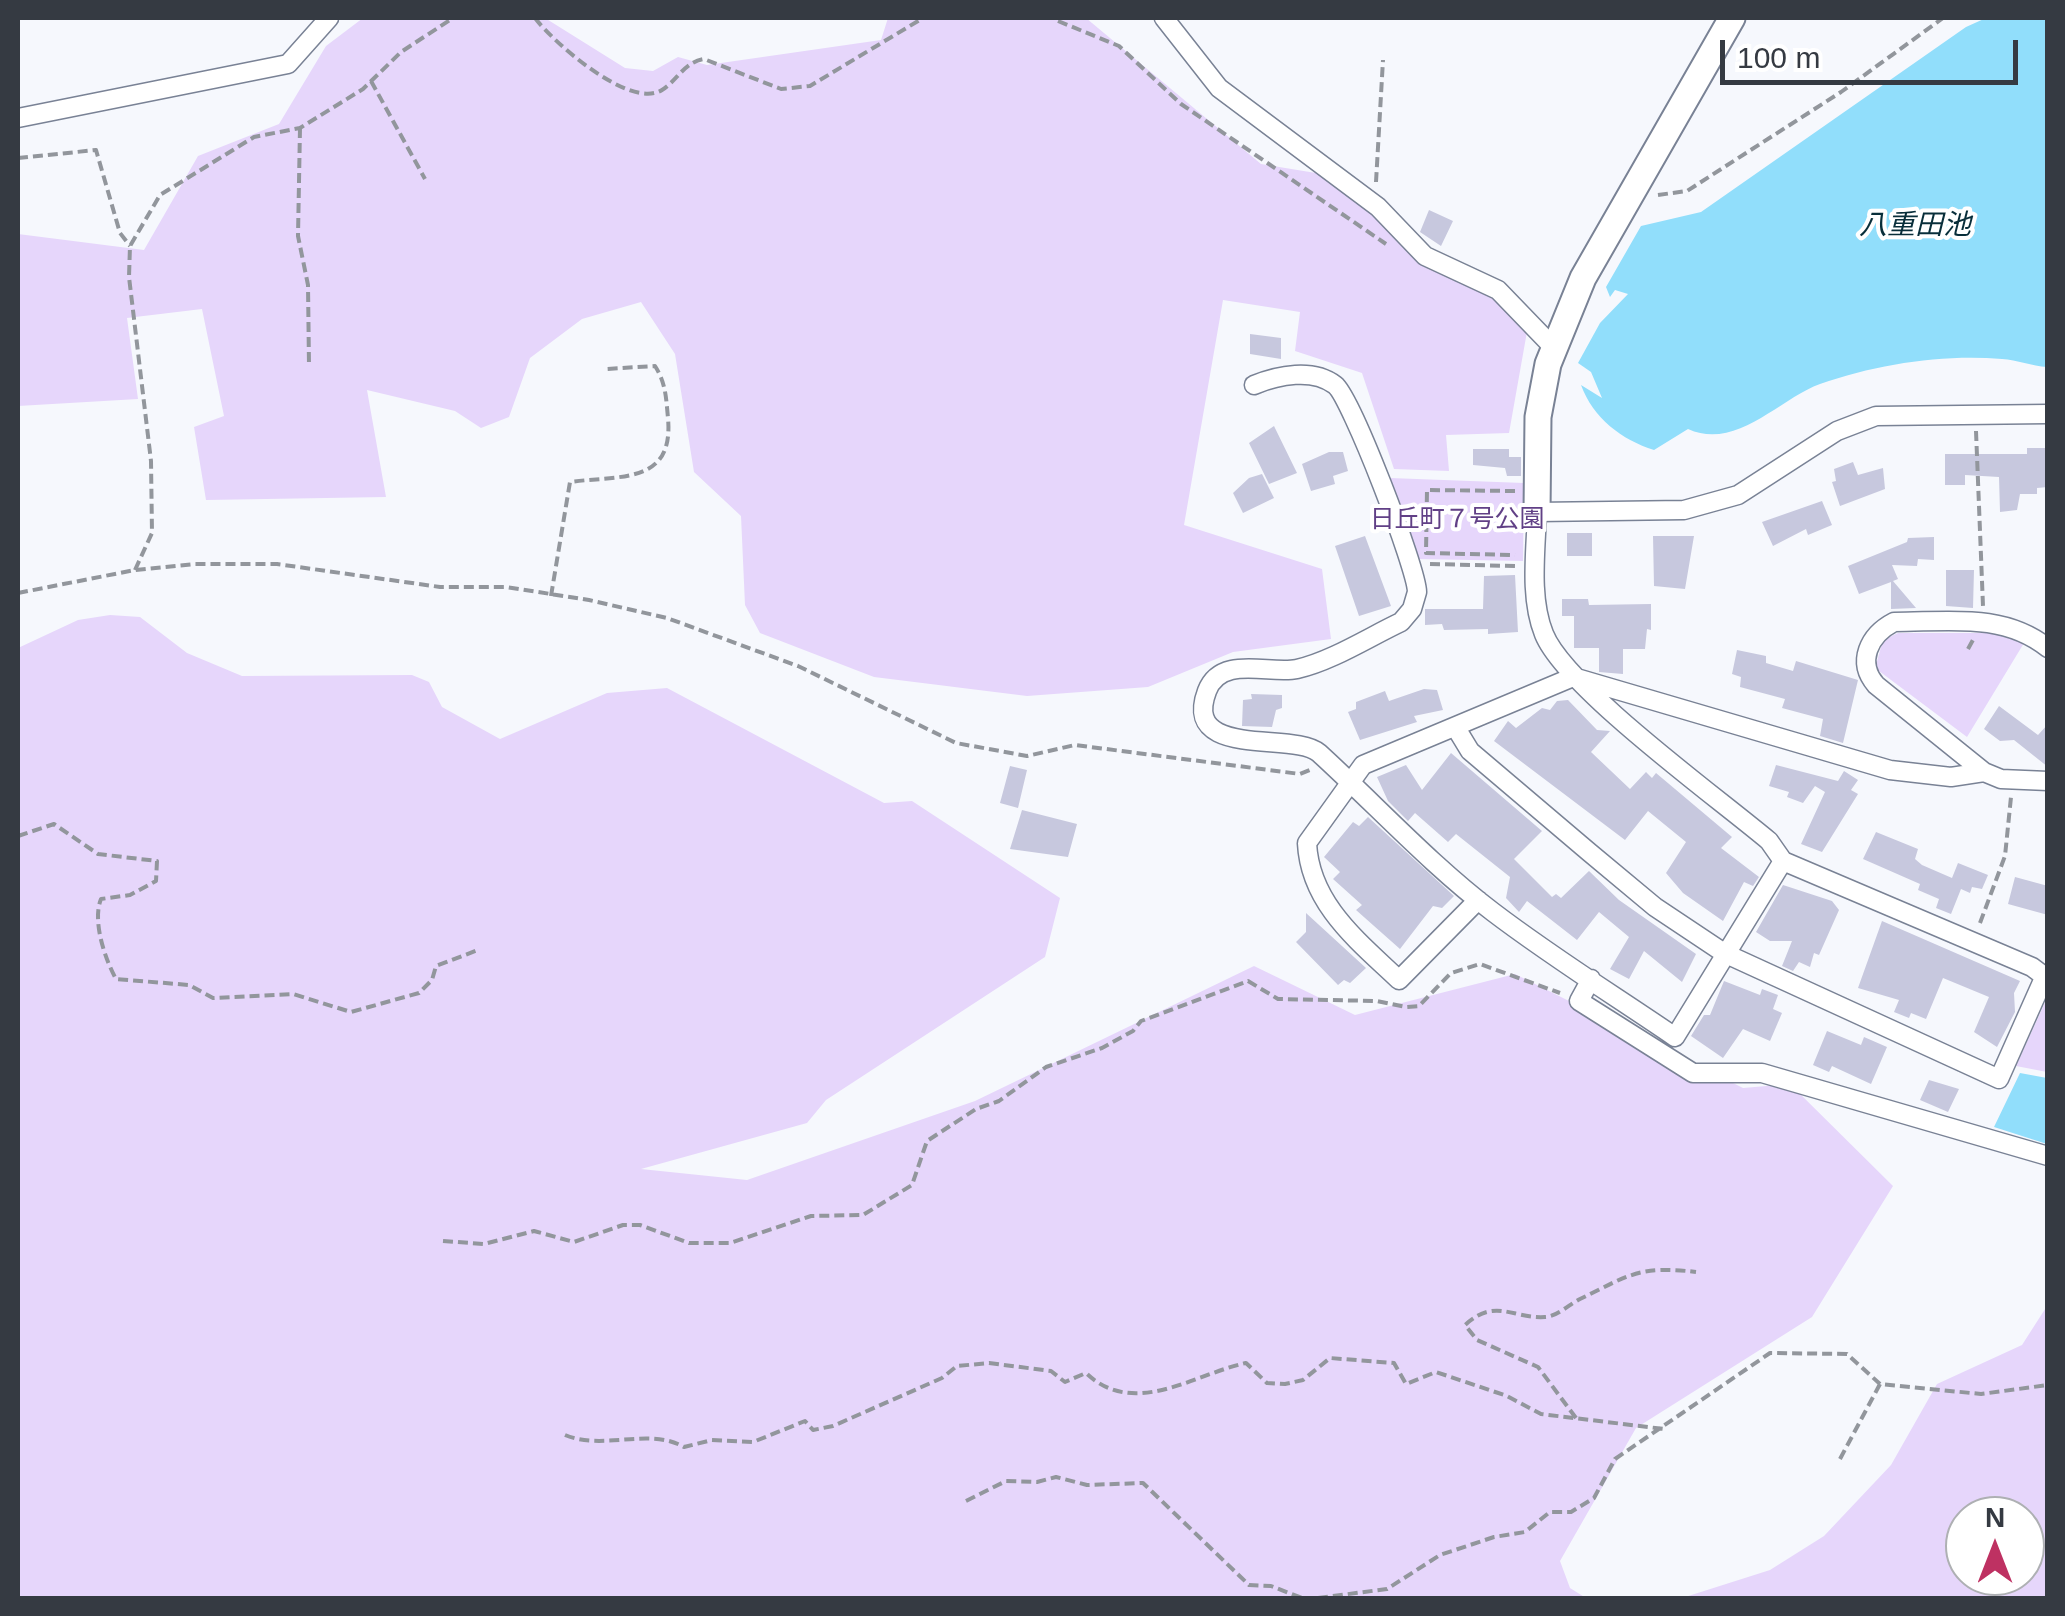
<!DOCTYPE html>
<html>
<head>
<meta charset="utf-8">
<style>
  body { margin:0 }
  #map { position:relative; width:2065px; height:1616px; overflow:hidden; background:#f6f8fd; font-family:Arial,sans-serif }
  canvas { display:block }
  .frame { position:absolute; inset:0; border:20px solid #353a42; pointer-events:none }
  .north { position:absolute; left:1945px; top:1496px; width:100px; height:100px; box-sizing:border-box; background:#fff; border:2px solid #aeb0b3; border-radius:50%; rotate:0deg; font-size:28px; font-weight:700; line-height:40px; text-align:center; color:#353a42 }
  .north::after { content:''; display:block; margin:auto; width:35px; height:45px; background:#be3162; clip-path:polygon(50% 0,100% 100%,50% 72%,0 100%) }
  .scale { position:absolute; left:1720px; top:40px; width:298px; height:45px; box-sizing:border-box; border:5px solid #353a42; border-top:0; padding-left:12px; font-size:30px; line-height:35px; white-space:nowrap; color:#353a42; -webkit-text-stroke:8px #fff; paint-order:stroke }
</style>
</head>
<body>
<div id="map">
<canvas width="2065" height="1616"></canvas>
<div class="frame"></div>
<div class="north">N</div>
<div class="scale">100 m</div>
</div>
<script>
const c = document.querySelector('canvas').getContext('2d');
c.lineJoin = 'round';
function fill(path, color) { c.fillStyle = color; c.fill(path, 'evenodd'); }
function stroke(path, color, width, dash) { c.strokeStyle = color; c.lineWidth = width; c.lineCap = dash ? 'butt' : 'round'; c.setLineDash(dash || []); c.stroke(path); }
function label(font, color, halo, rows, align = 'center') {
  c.font = font + ' Arial,"Noto Sans JP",sans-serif'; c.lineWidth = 8; c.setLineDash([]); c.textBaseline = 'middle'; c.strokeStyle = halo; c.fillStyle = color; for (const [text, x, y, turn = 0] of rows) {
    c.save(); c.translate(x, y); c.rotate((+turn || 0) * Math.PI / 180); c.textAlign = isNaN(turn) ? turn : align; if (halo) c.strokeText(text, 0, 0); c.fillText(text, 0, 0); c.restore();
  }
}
const green = new Path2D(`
  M 363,18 L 545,18 L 625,68 L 653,71 L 678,57 L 707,65 L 881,40 L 888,18 L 1086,18 L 1261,164 L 1334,176 L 1528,326 L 1509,433 L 1446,435 L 1449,471 L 1394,469 L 1362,373 L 1295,351 L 1300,312 L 1223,300 L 1184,525 L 1322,569 L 1331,639 L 1233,652 L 1148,687 L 1027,696 L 874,677 L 760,633 L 745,605 L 741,516 L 694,472 L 675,354 L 641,302 L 582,319 L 530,358 L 509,417 L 481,428 L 455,411 L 367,390 L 386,497 L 206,500 L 194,427 L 224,416 L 202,309 L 127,318 L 138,399 L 18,406 L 18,234 L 144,250 L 198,156 L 279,124 L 326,46 Z
  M 1390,478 L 1524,483 L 1523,561 L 1417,559 Z
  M 110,615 L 140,617 L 187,653 L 242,676 L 412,675 L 429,682 L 442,707 L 500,739 L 607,693 L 667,688 L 884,803 L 912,801 L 1060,898 L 1045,957 L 826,1100 L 807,1123 L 641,1169 L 747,1180 L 975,1101 L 1254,966 L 1355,1015 L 1515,974 L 1743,1088 L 1790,1084 L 1893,1186 L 1812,1317 L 1636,1428 L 1560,1561 L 1570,1588 L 1586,1598 L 18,1598 L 18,648 L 78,620 Z
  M 1898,633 L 1992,633 L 2024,643 L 1967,737 L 1879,671 L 1876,665 L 1883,640 Z
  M 2047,998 L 2047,1072 L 2016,1066 Z
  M 2047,1306 L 2047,1598 L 1682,1598 L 1770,1570 L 1824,1536 L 1891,1465 L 1937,1384 L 2022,1345 ZM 2025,1516 L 2025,1576 L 1965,1576 L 1965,1516 Z`);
const water = new Path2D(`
  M 1986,18 L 2047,18 L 2047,367 C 2032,366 2017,360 2002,359 C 1943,354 1877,364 1820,384 C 1779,399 1736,451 1688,429 L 1654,450 C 1622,440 1593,418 1581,385 L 1602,398 L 1591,372 L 1578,363 L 1600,323 L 1628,294 L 1615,290 L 1610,297 L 1606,287 L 1641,226 L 1701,212 L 1966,27 Z
  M 2020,1073 L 2047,1078 L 2047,1144 L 1994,1127 Z`);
const building = new Path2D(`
  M 1429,210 L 1453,221 L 1441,246 L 1420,232 Z
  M 1250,334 L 1281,338 L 1281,359 L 1250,354 Z
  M 1274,426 L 1297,473 L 1269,484 L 1249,443 Z
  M 2027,448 L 2048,448 L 2048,487 L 2037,488 L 2037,494 L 2020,494 L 2017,510 L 2000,512 L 1999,477 L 1965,475 L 1965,485 L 1945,485 L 1945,454 L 2027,454 Z
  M 1473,449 L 1509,449 L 1509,457 L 1521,457 L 1521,476 L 1507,476 L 1505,468 L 1473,465 Z
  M 1329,452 L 1343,452 L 1348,471 L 1333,476 L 1335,484 L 1311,491 L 1302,464 Z
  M 1853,462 L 1858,475 L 1883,468 L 1885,489 L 1840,506 L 1832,482 L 1836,481 L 1834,469 Z
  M 1262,474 L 1274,498 L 1243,513 L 1233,493 L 1249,478 Z
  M 1822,501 L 1832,525 L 1808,535 L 1806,529 L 1773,546 L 1762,522 Z
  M 1567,533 L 1592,533 L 1592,556 L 1567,556 Z
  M 1365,536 L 1391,606 L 1359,616 L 1335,546 Z
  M 1653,536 L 1694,536 L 1685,589 L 1654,586 Z
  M 1934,537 L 1934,560 L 1918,559 L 1917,566 L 1892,565 L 1898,579 L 1893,581 L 1916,608 L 1891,609 L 1891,582 L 1859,594 L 1848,566 L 1907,542 L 1908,538 Z
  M 1946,570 L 1974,570 L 1973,608 L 1946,606 Z
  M 1515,575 L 1518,632 L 1488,634 L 1488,629 L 1444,630 L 1442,624 L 1425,625 L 1425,609 L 1483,609 L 1484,576 Z
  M 1562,599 L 1588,599 L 1589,605 L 1651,604 L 1651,630 L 1647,629 L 1645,649 L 1623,649 L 1623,674 L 1599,672 L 1599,648 L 1574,648 L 1574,616 L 1562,616 Z
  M 1737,650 L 1766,656 L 1766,663 L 1793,671 L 1796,661 L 1858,680 L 1843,743 L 1820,736 L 1823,719 L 1782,708 L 1785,699 L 1740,687 L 1741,677 L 1732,674 Z
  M 1424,689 L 1437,690 L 1443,710 L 1414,716 L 1417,722 L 1360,740 L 1348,712 L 1356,709 L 1356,702 L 1385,691 L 1389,701 Z
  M 1251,694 L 1282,695 L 1282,708 L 1276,710 L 1272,727 L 1242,726 L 1243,700 L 1252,699 Z
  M 1568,700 L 1597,730 L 1610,731 L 1591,752 L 1630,789 L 1646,772 L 1652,778 L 1656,773 L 1732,837 L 1721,848 L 1759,877 L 1753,886 L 1744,882 L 1723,921 L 1683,893 L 1666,873 L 1686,842 L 1648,811 L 1625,840 L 1494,741 L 1508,721 L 1516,728 L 1542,708 L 1550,710 L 1557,701 Z
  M 1999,706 L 2038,735 L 2048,724 L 2048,767 L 2014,740 L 2000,741 L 1984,729 Z
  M 1451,753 L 1542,831 L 1514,859 L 1552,897 L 1556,894 L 1561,898 L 1589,871 L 1619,900 L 1696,954 L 1682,982 L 1644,951 L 1629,979 L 1610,969 L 1629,937 L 1599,912 L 1577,940 L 1527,901 L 1519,912 L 1506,898 L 1510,877 L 1456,834 L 1448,842 L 1415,813 L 1408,821 L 1388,801 L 1377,777 L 1406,765 L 1422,790 Z
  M 1776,765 L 1838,781 L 1844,771 L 1858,780 L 1851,790 L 1858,794 L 1822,852 L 1801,844 L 1825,792 L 1815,786 L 1803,803 L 1787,797 L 1789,792 L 1769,786 Z
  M 1010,766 L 1027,770 L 1018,808 L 1000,803 Z
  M 1022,810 L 1077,824 L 1068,857 L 1010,849 Z
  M 1368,817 L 1454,896 L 1442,908 L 1433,906 L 1400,949 L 1356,910 L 1362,905 L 1333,879 L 1340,872 L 1324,857 L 1353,822 L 1359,826 Z
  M 1876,832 L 1918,849 L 1915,859 L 1922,865 L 1952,878 L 1958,863 L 1988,875 L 1982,889 L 1972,887 L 1970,893 L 1961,889 L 1951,914 L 1936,908 L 1939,899 L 1918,890 L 1920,884 L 1863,859 Z
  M 2015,877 L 2048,886 L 2048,915 L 2008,904 Z
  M 1783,885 L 1832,901 L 1839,910 L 1819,955 L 1814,953 L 1810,967 L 1799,962 L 1793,971 L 1782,966 L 1792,941 L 1770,941 L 1756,932 Z
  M 1306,913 L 1366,968 L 1350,983 L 1344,980 L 1338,985 L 1296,942 L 1306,932 Z
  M 1882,921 L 2020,981 L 2014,993 L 2015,1012 L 1997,1047 L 1974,1032 L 1989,997 L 1943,978 L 1926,1019 L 1911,1013 L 1909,1018 L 1894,1012 L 1899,1000 L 1858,988 Z
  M 1724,981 L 1760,995 L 1762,989 L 1778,995 L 1773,1009 L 1782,1013 L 1770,1041 L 1743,1029 L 1723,1058 L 1691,1036 L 1704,1015 L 1710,1015 Z
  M 1827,1031 L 1861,1045 L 1864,1037 L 1887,1047 L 1871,1084 L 1832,1066 L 1829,1072 L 1813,1065 Z
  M 1929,1080 L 1959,1089 L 1948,1112 L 1920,1100 Z`);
const path = new Path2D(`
  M 535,18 C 554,43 630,110 662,90 C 678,80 684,62 704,59 L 781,89 L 810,86 L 923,18
  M 1010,18 L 1062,18
  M 1058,21 L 1119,46 L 1181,104 L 1386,244
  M 371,81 L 425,179
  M 300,128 L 298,236 L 308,285 L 309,366
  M 18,158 L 96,150 L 120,233 L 130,246
  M 1376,182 L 1383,60
  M 1658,195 L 1687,191 L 1841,92 L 1943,18
  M 1976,431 L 1983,606
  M 1515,491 L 1427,490 L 1426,553 L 1515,555
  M 1430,564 L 1515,566
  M 135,570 L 152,533 L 151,461 L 129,277 L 130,246 L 160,195 L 254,137 L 300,128 L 363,89 L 401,52 L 453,18
  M 18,593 L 135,570 L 195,564 L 277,564 L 440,587 L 506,587 L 589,600 L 667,618 L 798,666 L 956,743 L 1027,756 L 1075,745 L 1300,774 L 1310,770
  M 551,596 L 570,482 C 620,475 674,485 668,418 C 666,398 666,383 655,366 L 606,369
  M 1968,649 L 1974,638
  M 18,836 L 54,824 L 98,854 L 157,861 L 156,881 L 130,895 L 101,899 C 92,921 105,959 116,979 L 189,985 L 213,998 L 293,994 L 351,1012 L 419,993 L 432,980 L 436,966 L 478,950
  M 1980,923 L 2005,856 L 2011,797
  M 2046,1048 L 2048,1048
  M 443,1241 L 484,1244 L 534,1231 L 574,1242 L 623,1225 L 640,1225 L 689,1243 L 730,1243 L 811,1216 L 863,1215 L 912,1185 L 927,1141 L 976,1109 L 999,1101 L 1046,1067 L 1102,1048 L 1133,1031 L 1141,1021 L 1248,981 L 1278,999 L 1377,1001 L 1406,1007 L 1419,1006 L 1451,973 L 1480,964 L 1560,993
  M 1576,1418 L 1538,1367 L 1477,1340 L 1465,1325 C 1496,1297 1512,1319 1545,1317 C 1556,1317 1570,1304 1580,1299 C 1628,1276 1638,1265 1696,1272
  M 565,1435 C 603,1451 649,1427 684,1447 L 712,1440 L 753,1442 L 805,1421 L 813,1430 L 833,1426 L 942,1378 L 957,1366 L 989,1363 L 1051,1371 L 1065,1382 L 1086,1373 C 1134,1419 1194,1374 1246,1363 L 1267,1383 L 1285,1384 L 1303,1380 L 1330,1358 L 1394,1363 L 1406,1384 L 1436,1372 L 1507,1396 L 1541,1414 L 1664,1429
  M 1840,1459 L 1880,1384 L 1981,1394 L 2048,1385
  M 966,1501 L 1006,1481 L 1037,1482 L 1056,1477 L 1087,1485 L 1143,1483 L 1249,1585 L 1271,1586 L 1302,1598
  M 1318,1598 L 1387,1589 L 1440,1555 L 1494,1537 L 1525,1532 L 1550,1512 L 1571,1512 L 1594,1498 L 1615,1459 L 1770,1353 L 1847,1354 L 1880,1384`);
const street = new Path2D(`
  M 1164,18 L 1219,88 L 1378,207 L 1425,256 L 1498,290 L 1554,348
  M 18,118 L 288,64 L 329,18
  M 1254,385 C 1278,375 1313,368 1335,385 C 1351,397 1417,569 1417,592 L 1412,609 L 1401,622 C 1369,637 1332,661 1297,669 C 1270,675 1221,654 1207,691 C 1181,760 1294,731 1319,753 C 1377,806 1431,865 1493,912 C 1552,957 1615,996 1675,1037 L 1783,861
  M 2048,414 L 1876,416 L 1837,431 L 1738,495 L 1684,510 L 1537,512 C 1536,550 1529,597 1544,634 C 1565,687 1718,798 1769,841 L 1783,861 L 2032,967 L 2048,979
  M 2048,648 C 2003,612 1948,622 1894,622 C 1869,635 1856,662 1876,685 L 1984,772 L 2001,779 L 2048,781
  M 1456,728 L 1470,751 L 1589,852 L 1655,907 L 1724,953 L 1999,1079 L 2044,978
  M 1478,900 L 1399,980 C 1358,941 1310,904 1307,843 L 1363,765 L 1573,677 L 1890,770 L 1951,777 L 1984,772
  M 1591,979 L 1579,1001 L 1693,1073 L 1762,1073 L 2048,1156`);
const secondary = new Path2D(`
  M 1537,512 L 1538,417 L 1548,364 L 1583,278 L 1732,18`);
const parkNames = [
  ["日丘町７号公園",1457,520]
];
const waterNames = [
  ["八重田池",1915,226]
];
fill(green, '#e6d6fb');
fill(water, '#91defb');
fill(building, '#c7c8de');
stroke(street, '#798295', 21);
stroke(secondary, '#798295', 29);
stroke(path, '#92969c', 4, [10, 5]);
stroke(street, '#fff', 18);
stroke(secondary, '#fff', 25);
label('25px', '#614086', '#fff', parkNames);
label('italic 28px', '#082e3a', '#fff', waterNames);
</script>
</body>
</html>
